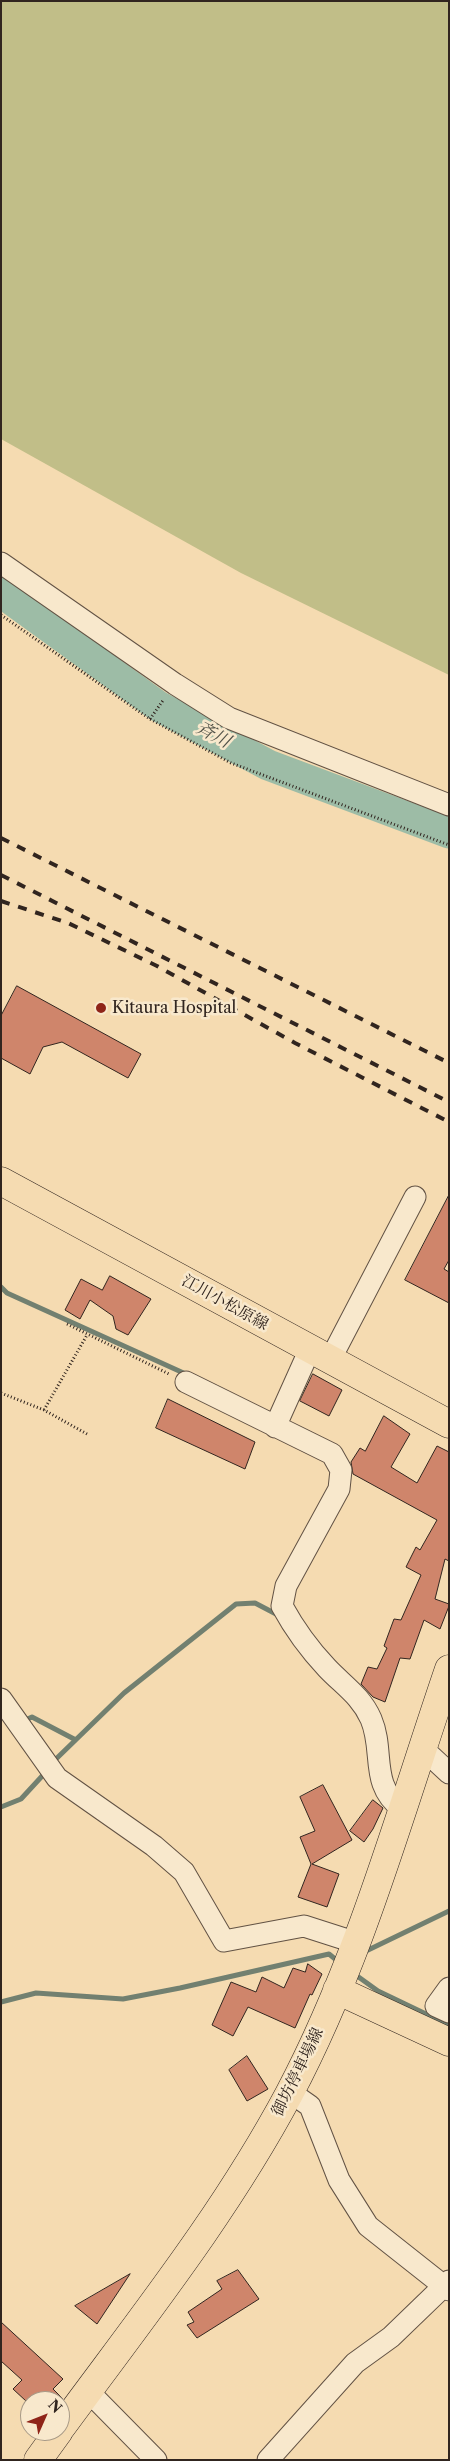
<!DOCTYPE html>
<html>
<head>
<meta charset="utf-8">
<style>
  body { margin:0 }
  #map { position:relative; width:450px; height:2461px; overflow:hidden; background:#f5dbb1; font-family:"Libre Caslon Text",serif }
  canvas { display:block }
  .frame { position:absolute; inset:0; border:2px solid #31251f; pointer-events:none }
  .north { position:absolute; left:20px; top:2391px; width:50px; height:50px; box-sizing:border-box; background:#f8e8cc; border:1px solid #a89a87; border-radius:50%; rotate:46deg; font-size:14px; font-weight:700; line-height:20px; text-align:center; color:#31251f }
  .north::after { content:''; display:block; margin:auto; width:18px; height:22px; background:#8f2418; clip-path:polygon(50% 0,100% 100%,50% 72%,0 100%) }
</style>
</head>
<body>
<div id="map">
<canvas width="450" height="2461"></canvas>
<div class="frame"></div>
<div class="north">N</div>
</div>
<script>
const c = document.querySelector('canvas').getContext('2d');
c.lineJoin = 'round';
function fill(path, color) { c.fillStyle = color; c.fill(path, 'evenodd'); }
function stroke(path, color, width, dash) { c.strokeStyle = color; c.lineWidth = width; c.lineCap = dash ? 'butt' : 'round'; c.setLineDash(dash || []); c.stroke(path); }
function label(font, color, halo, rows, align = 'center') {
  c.font = font + ' "Libre Caslon Text","Noto Serif JP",serif'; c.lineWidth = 5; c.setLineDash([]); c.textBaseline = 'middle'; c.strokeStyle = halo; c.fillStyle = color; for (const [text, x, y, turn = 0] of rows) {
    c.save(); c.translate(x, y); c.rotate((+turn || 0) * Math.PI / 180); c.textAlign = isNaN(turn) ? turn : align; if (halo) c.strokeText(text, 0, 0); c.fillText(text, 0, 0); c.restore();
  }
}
const green = new Path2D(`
  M 1,1 L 449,1 L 449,675 L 241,573 L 1,439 Z`);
const stream = new Path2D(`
  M 1,1287 L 7,1293 L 188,1375
  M 23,1721 L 32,1717 L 74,1739
  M 57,1758 L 124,1693 L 236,1604 L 255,1603 L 276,1614
  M 1,1807 L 21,1799 L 44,1774
  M 364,1952 L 449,1911
  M 353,1973 L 378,1991 L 449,2025
  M 1,2002 L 36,1993 L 123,1999 L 180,1988 L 329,1954 L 340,1963`);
const river = new Path2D(`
  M 1,592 L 158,706 L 268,765 L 449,833`);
const building = new Path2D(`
  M 17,986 L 141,1054 L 128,1078 L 62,1042 L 43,1047 L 30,1074 L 1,1058 L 1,1016 Z
  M 449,1195 L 449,1260 L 444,1269 L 449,1272 L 449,1303 L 405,1280 Z
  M 110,1276 L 151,1299 L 128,1335 L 116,1329 L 113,1316 L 90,1300 L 80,1319 L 65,1310 L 81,1279 L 102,1290 Z
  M 313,1374 L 342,1390 L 329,1416 L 300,1401 Z
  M 168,1399 L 255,1442 L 245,1469 L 156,1428 Z
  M 384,1416 L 410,1434 L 391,1467 L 417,1483 L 437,1446 L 449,1452 L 449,1561 L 445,1559 L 435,1599 L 449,1604 L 449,1606 L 440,1629 L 424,1620 L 410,1659 L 400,1658 L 385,1702 L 373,1697 L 361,1684 L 368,1667 L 377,1669 L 387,1648 L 384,1646 L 394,1619 L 401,1620 L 421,1575 L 406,1567 L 416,1547 L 420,1550 L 437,1520 L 353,1474 L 351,1462 L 360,1448 L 365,1451 Z
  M 323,1785 L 352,1840 L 312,1864 L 339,1874 L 327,1907 L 298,1897 L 311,1864 L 300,1837 L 315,1831 L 300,1797 Z
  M 373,1800 L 383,1808 L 373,1829 L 364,1842 L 350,1831 Z
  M 308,1964 L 322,1974 L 312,1995 L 310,1994 L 295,2028 L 248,2007 L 233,2036 L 212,2025 L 231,1982 L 256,1992 L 262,1977 L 284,1988 L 293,1968 L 305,1972 Z
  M 247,2056 L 268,2089 L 247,2101 L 229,2070 Z
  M 238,2270 L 259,2299 L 197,2338 L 187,2325 L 194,2322 L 188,2312 L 222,2289 L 217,2281 Z
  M 130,2274 L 97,2324 L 75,2306 Z
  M 1,2322 L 63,2379 L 53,2389 L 63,2399 L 61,2401 L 26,2401 L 13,2389 L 22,2380 L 1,2361 Z`);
const path = new Path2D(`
  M 1,615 L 150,719 L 231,763 L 449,845
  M 150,719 L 164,699
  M 67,1324 L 169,1374
  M 1,1393 L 44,1410 L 87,1434
  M 44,1410 L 87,1335`);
const minor = new Path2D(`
  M 1,563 L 175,684 L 229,718 L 449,805
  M 330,1360 L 415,1197
  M 186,1382 L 332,1454 L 341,1470 L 339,1489 L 286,1586 L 282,1606 C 294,1628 309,1649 327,1668 C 343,1685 361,1696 371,1719 C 385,1752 369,1784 402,1809
  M 275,1427 L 310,1349
  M 1,1699 L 57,1778 L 154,1846 L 184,1872 L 224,1941 L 304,1926 L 357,1943
  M 422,1748 L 449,1773
  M 449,1988 L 436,2006 L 449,2012
  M 290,2092 L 310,2106 L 339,2180 L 368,2226 L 449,2290
  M 88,2391 L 156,2460
  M 268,2460 L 355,2363 L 391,2337 L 449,2281`);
const major = new Path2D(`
  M 1,1181 L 449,1424
  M 337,1990 L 449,2042
  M 60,2429 C 140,2320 225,2214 289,2094 C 360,1960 400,1812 449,1669
  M 38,2460 L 59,2431`);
const rail = new Path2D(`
  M 1,838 L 449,1063
  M 1,875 L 449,1102
  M 1,901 L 68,923 L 157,966 L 295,1043 L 449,1122`);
const markers = [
  [101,1008,6,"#8f2418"]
];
const poiNames = [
  ["Kitaura Hospital",112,1008]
];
const streetNames = [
  ["江川小松原線",225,1303,29],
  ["御坊停車場線",298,2072,-64]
];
const waterNames = [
  ["斉川",213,735,28]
];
fill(green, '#c1be88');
stroke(stream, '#728070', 5);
stroke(river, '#9dbca6', 31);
fill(building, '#cf856b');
stroke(building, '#31251f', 1);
stroke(minor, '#625244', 23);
stroke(major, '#31251f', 29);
stroke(path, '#31251f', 3, [1, 2.5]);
stroke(minor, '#f8e8cc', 21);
stroke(major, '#f5dbb1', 28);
stroke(rail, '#31251f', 4, [9, 9]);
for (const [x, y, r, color] of markers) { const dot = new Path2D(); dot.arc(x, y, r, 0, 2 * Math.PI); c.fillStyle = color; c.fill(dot); stroke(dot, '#f8e8cc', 2); }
label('16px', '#31251f', '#f8e8cc', poiNames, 'left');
label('16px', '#31251f', '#f8e8cc', streetNames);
label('italic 18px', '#515248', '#f8e8cc', waterNames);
</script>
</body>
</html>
